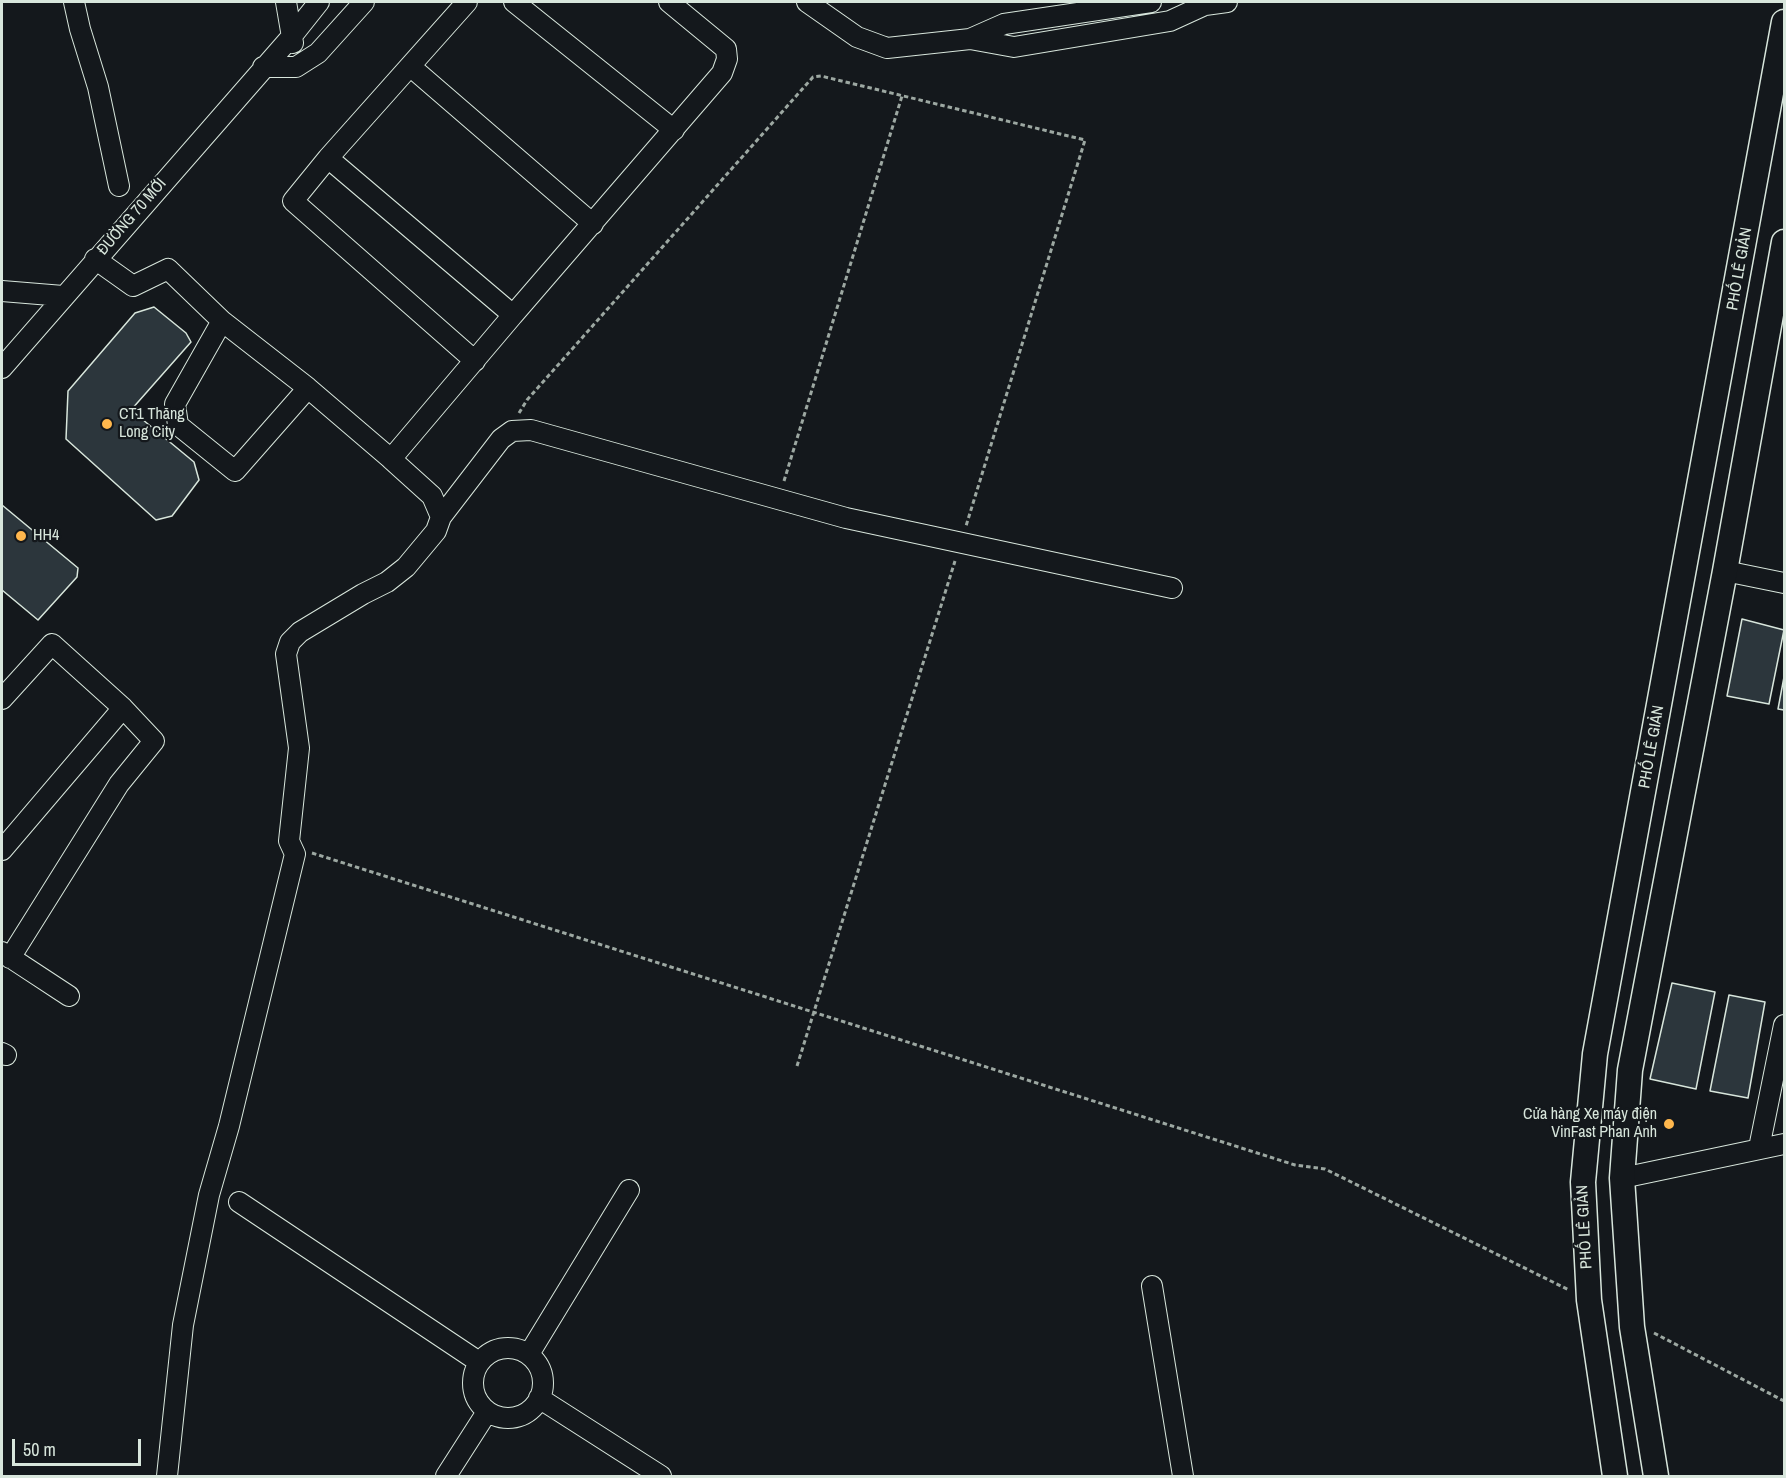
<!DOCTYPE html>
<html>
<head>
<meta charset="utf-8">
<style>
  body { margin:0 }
  #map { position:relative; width:1786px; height:1478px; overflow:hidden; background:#14181c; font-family:"Archivo Narrow",sans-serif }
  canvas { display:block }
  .frame { position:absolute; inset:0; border:3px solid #d8e6dc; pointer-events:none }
  .scale { position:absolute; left:12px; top:1439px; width:129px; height:27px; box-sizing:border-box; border:3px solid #d8e6dc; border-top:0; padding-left:8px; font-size:18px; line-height:21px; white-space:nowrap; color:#d8e6dc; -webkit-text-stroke:4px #14181c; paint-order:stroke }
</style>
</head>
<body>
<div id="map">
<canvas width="1786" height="1478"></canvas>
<div class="frame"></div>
<div class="scale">50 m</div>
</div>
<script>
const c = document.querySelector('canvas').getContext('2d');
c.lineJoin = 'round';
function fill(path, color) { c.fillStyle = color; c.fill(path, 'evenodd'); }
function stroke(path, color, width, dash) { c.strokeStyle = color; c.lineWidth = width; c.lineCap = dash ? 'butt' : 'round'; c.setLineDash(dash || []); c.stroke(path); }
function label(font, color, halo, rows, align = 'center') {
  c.font = font + ' "Archivo Narrow",sans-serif'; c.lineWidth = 4.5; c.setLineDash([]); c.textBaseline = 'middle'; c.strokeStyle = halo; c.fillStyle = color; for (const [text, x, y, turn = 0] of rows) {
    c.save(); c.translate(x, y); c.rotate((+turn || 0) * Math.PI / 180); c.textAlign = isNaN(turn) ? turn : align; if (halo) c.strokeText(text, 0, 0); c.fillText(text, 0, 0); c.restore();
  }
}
const building = new Path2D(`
  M 154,307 L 186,333 L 191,342 L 131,410 L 194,462 L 199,480 L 172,516 L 156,520 L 66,439 L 68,391 L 135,313 Z
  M 2,505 L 78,568 L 77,577 L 38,620 L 2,590 Z
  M 1742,619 L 1784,630 L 1769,704 L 1727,696 Z
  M 1784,677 L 1784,710 L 1778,709 Z
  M 1672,983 L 1715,992 L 1696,1089 L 1650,1079 Z
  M 1729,995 L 1765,1002 L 1748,1098 L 1710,1091 Z`);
const path = new Path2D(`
  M 519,413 L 527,400 L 813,77 L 821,76 L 1085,140 L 966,526
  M 784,481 L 902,96
  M 312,853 L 1295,1165 L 1325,1169 L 1569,1290
  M 797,1066 L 955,561
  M 1654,1333 L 1784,1401`);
const minor = new Path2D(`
  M 74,2 L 80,29 L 98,87 L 119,186
  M 286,2 L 293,43
  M 467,2 L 328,158 L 293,201 L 475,361
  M 514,2 L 674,130
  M 807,2 L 857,37 L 887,48 L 970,39 L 1014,47 L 1170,21 L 1205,5 L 1227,2
  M 970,39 L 1004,24 L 1151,2
  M 410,66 L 593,224
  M 263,67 L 296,67 L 318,53 L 364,2
  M 328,158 L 513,315 L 391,459
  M 95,259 L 133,286 L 168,269 L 222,321 L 308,388 L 391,459 L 432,496 L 441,517 L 436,531 L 406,567 L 387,582 L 363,594 L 300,632 L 290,642 L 286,654 L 299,748 L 289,841 L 295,854 L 229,1126 L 209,1195 L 183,1325 L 167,1476
  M 2,291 L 63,296
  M 513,315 L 722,73 L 727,59 L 726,49 L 669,2
  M 222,321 L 175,404 L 178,425 L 235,471 L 308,388
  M 2,368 L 292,36 L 319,2
  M 441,517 L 501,439 L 512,431 L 531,430 L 846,518 L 1172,588
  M 1725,571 L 1784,583
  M 2,699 L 52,644 L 123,708 L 154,741 L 119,784 L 10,958
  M 2,850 L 123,708
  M 2,952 L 69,996
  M 2,1053 L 6,1055
  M 1759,1148 L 1784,1025
  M 1622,1178 L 1784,1144
  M 239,1202 L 479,1362
  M 1152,1286 L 1183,1476
  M473 1383a35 35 0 1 1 70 0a35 35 0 1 1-70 0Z
  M 529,1354 L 629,1190
  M 539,1398 L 661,1476
  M 446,1476 L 487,1412`);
const major = new Path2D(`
  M 1615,1476 L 1589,1300 L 1583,1182 L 1595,1054 L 1784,22
  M 1656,1476 L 1632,1327 L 1622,1178 L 1630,1070 L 1725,571 L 1784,242`);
const markers = [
  [107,424,6,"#ffb74d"],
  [21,536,6,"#ffb74d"],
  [1669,1124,6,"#ffb74d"]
];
const streetNames = [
  ["ĐƯỜNG 70 MỚI",132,217,-49],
  ["PHỐ LÊ GIẢN",1740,269,-80],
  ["PHỐ LÊ GIẢN",1652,747,-80],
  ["PHỐ LÊ GIẢN",1585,1227,-93]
];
const poiNames = [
  ["CT1 Thăng",119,415],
  ["Long City",119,433],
  ["HH4",33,536],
  ["Cửa hàng Xe máy điện",1657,1115,"right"],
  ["VinFast Phan Anh",1657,1133,"right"]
];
fill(building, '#2c363c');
stroke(building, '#d8e6dc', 1.5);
stroke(minor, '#d8e6dc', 22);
stroke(major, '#d8e6dc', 27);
stroke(path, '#9da8a2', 3, [4.5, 3]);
stroke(minor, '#14181c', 20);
stroke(major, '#14181c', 24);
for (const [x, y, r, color] of markers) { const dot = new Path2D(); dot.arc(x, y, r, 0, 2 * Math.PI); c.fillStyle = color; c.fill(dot); stroke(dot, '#14181c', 2); }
label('16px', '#d8e6dc', '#14181c', streetNames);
label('16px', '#d8e6dc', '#14181c', poiNames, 'left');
</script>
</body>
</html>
